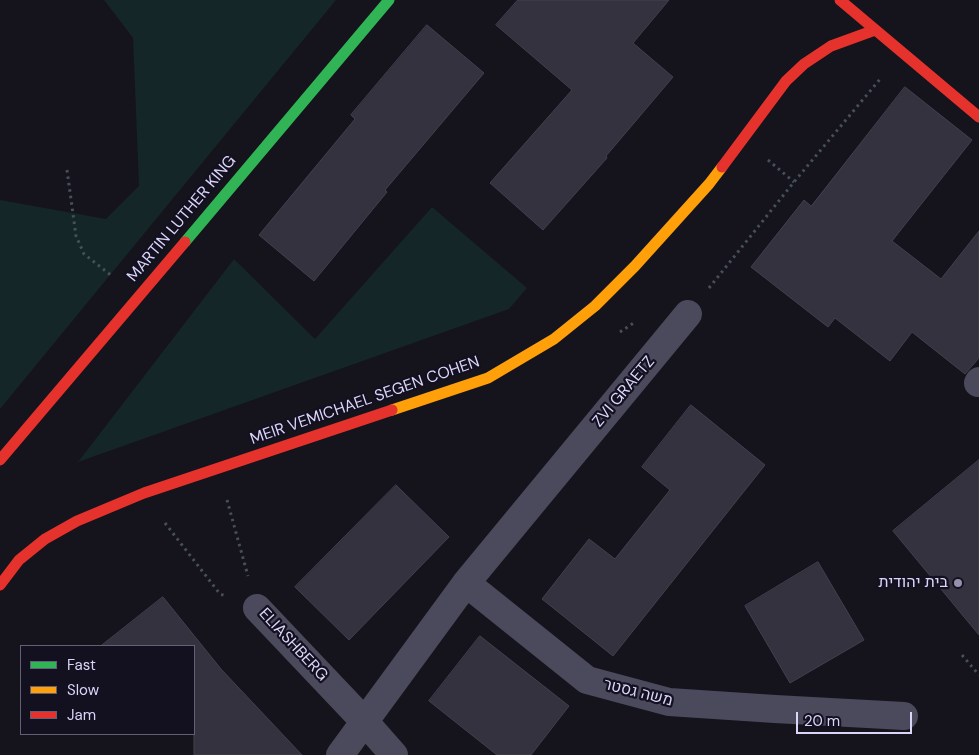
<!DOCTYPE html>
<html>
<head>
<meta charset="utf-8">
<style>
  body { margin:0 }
  #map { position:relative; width:979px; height:755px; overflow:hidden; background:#15141c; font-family:"DM Sans",sans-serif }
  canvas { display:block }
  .legend { position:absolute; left:20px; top:645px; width:175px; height:90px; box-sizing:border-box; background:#131020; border:1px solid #635f77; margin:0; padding:6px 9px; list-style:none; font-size:15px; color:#dad5f9 }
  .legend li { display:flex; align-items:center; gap:10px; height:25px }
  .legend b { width:25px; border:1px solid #635f77 }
  .scale { position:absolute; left:796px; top:712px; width:116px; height:22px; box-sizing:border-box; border:2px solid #dad5f9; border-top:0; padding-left:6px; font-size:15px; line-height:18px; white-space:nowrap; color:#dad5f9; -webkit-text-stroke:4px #131020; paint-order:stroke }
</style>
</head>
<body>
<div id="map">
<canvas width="979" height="755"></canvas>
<ul class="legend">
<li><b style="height:6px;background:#30b455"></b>Fast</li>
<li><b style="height:6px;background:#ff9f0a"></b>Slow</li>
<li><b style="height:6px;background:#e5322d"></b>Jam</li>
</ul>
<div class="scale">20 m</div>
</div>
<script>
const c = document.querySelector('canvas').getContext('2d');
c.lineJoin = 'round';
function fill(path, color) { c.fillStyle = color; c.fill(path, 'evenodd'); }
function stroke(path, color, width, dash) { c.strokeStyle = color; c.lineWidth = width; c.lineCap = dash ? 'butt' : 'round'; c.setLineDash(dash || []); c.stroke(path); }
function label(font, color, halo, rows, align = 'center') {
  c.font = font + ' "DM Sans",Heebo,sans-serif'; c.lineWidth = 4.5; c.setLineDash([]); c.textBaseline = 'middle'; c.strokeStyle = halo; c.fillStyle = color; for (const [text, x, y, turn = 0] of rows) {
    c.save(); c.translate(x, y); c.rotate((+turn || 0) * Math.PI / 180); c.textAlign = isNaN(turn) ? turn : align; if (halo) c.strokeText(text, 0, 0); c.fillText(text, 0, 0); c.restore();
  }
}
const green = new Path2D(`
  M 104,0 L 336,0 L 0,409 L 0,200 L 106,219 L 139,186 L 133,38 Z
  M 432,207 L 527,288 L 509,309 L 78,462 L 234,259 L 315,339 Z`);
const building = new Path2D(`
  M 518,0 L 669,0 L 633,43 L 673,77 L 606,156 L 607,158 L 543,230 L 490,183 L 572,90 L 496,25 Z
  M 427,25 L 484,73 L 385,190 L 387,192 L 314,281 L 259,235 L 355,119 L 351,115 Z
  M 905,87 L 972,140 L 892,241 L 941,279 L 979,231 L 979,358 L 965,374 L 912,332 L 890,361 L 835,318 L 828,327 L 751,267 L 804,200 L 811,206 Z
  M 691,405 L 765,465 L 613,656 L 542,599 L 589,539 L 615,559 L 670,490 L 642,467 Z
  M 979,460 L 979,635 L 893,531 Z
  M 396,485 L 449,537 L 349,640 L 295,587 Z
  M 818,562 L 864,640 L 790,683 L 745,606 Z
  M 163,597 L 221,669 L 302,755 L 194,755 L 194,646 L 101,646 Z
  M 480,636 L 569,706 L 531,755 L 497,755 L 429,701 Z`);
const path = new Path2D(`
  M 768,160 L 794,182
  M 67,170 L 76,236 L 84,254 L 112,276
  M 709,288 L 794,182 L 881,78
  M 620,332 L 635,322
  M 227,500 L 248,576
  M 165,523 L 220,594 L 226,596
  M 962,655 L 979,675`);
const street = new Path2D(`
  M 978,383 L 979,381
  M 466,583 L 587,680 L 669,702 L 775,709 L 904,716
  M 257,608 L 365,722 L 394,755
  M 340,755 L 466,583 L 688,314`);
const fast = new Path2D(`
  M 185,242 L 389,0`);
const slow = new Path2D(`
  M 392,410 L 488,378 L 554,339 L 595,306 L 635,266 L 709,184 L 722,167`);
const jam = new Path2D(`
  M 840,0 L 979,117
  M 722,167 L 786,81 L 804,64 L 831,46 L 875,30
  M 0,460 L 185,242
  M 0,585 L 19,560 L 45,539 L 77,521 L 144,493 L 392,410`);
const markers = [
  [958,583,5,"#9591ac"]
];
const streetNames = [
  ["MARTIN LUTHER KING",182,219,-50],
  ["ZVI GRAETZ",624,392,-50],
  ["MEIR VEMICHAEL SEGEN COHEN",365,401,-19],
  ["ELIASHBERG",293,645,47],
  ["משה גסטר",638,693,14]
];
const poiNames = [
  ["בית יהודית",948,583]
];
fill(green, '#142627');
fill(building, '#34323e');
stroke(building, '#43404f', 1);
stroke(path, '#46505a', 3, [2.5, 4]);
stroke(street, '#4b4a5c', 28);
stroke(fast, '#30b455', 11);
stroke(slow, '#ff9f0a', 11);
stroke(jam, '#e5322d', 11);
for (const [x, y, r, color] of markers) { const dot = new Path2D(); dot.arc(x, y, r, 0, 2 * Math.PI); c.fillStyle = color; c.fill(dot); stroke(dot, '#131020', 2); }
label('16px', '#dad5f9', '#131020', streetNames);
label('16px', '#dad5f9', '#131020', poiNames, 'right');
</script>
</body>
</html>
